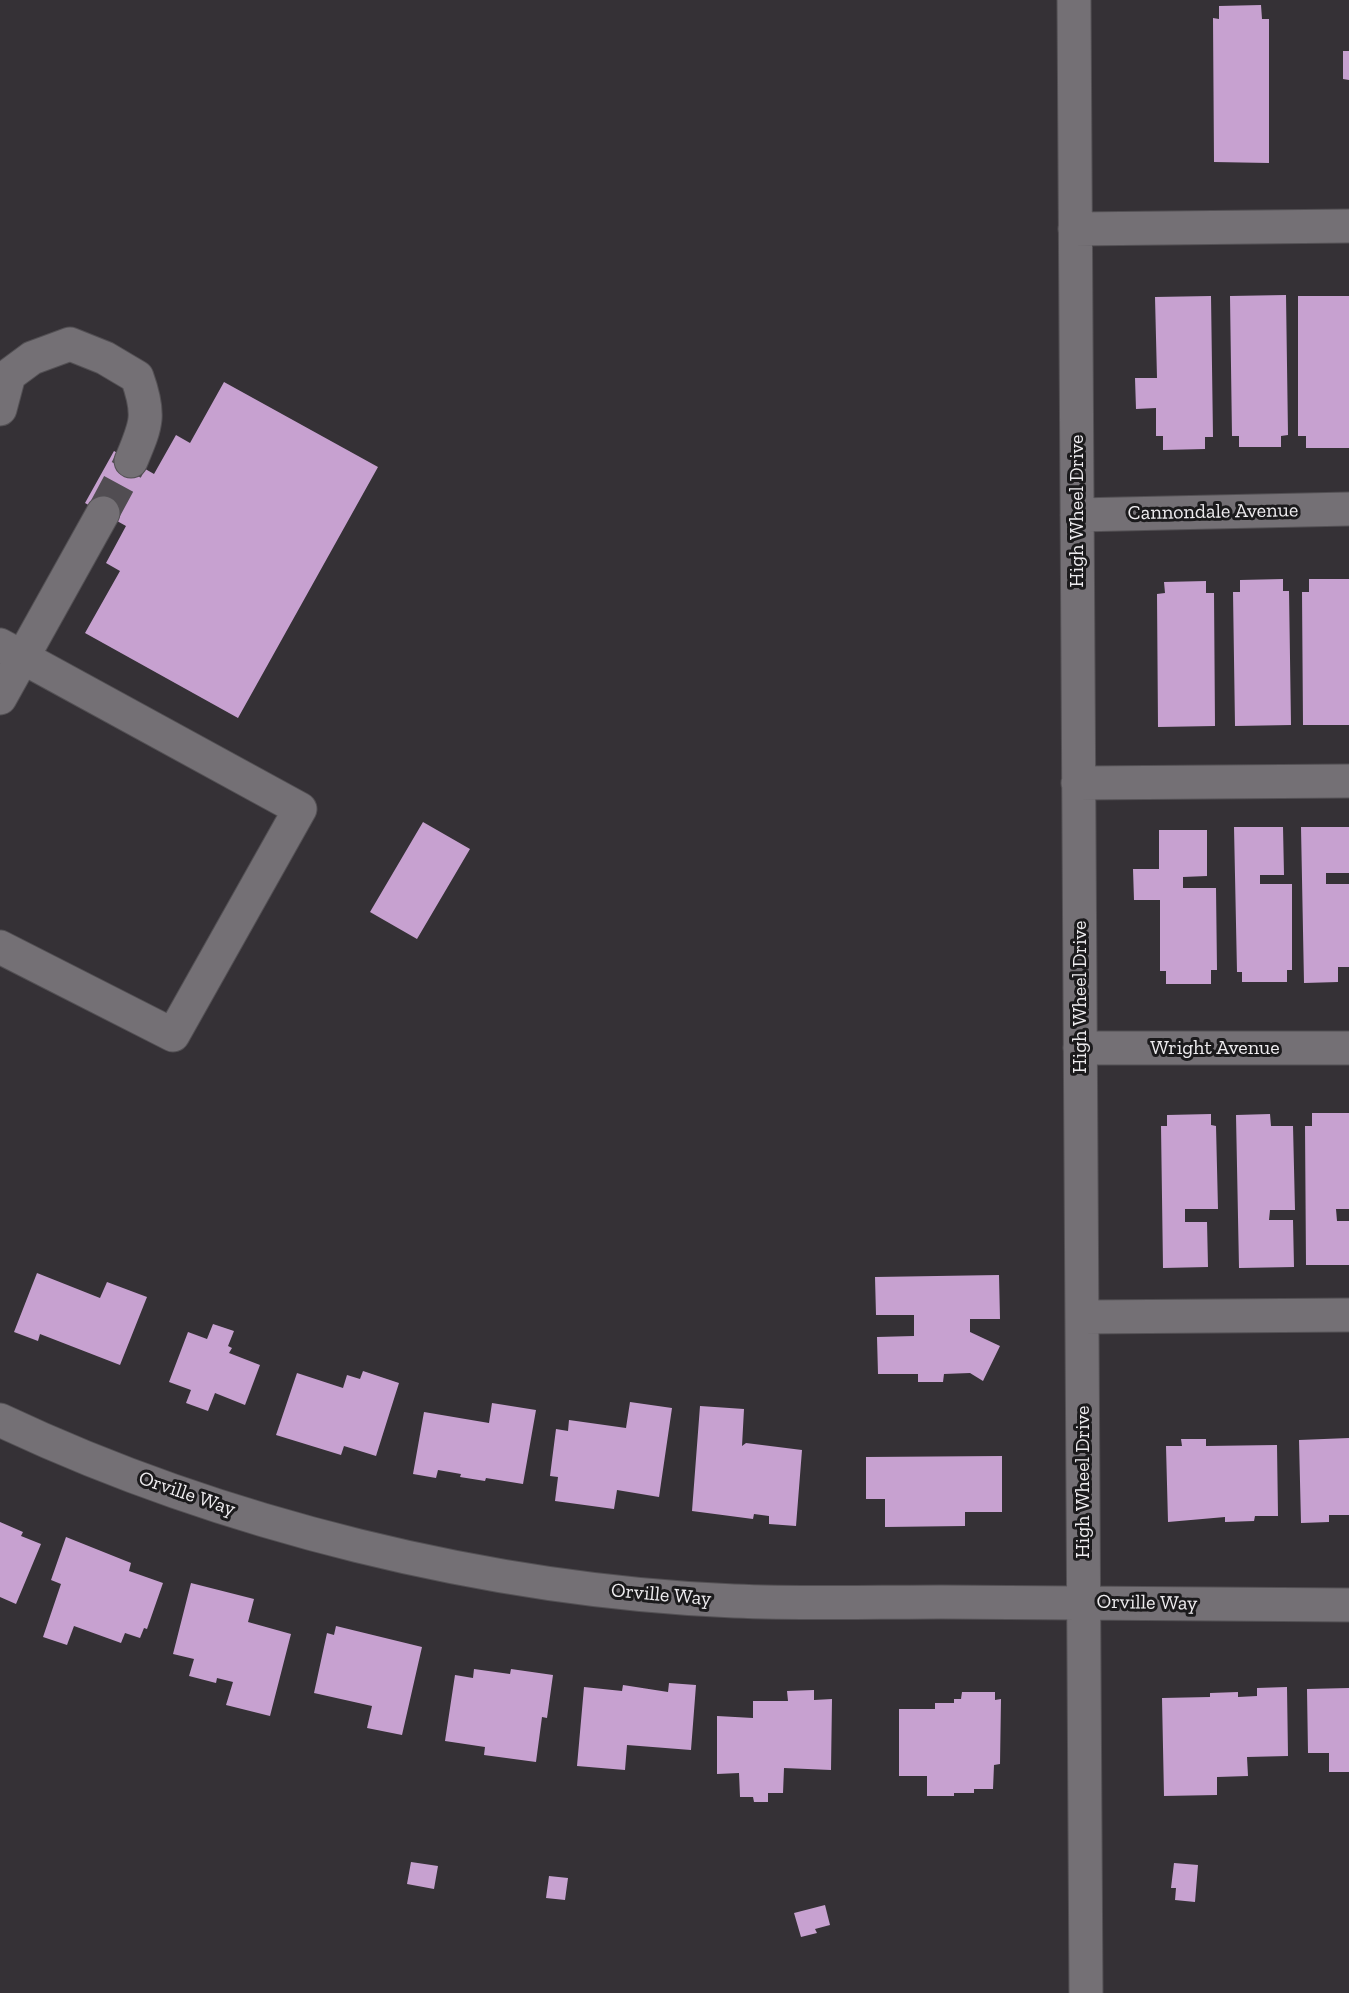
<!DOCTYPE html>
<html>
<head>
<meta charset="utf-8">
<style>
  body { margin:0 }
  canvas { display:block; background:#353136 }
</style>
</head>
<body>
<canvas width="1349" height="1993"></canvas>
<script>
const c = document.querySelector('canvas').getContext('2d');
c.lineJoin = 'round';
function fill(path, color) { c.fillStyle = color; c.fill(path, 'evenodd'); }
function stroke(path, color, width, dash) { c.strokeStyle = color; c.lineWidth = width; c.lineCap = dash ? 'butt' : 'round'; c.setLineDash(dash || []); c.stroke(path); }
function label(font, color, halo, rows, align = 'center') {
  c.font = font + ' "Zilla Slab",serif'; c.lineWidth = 6; c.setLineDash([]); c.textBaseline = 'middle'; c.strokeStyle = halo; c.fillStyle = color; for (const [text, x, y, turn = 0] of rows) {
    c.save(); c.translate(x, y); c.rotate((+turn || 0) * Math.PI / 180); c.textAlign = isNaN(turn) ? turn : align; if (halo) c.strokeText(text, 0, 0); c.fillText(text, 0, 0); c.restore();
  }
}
const building = new Path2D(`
  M 1261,5 L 1262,19 L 1269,19 L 1269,163 L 1214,162 L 1213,18 L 1219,19 L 1219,6 Z
  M 1343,51 L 1349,51 L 1349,80 L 1343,79 Z
  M 1286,295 L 1288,435 L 1281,436 L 1281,447 L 1239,447 L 1239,436 L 1232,436 L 1230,296 Z
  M 1211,296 L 1213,437 L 1205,437 L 1205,449 L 1163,450 L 1163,436 L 1156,436 L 1156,408 L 1136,409 L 1135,378 L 1157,378 L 1155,297 Z
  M 1298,296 L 1349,296 L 1349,448 L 1306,448 L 1306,436 L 1298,436 Z
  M 224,382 L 378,467 L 238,718 L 85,633 L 120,571 L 106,563 L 126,526 L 85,503 L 114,451 L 154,474 L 176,435 L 190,443 Z
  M 1283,579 L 1283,591 L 1289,591 L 1291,725 L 1235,726 L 1233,592 L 1240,592 L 1240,580 Z
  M 1309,579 L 1349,579 L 1349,725 L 1303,725 L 1302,592 L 1309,592 Z
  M 1206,581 L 1206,593 L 1214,593 L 1215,726 L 1158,727 L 1157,594 L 1165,593 L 1164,582 Z
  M 423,822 L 470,849 L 417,939 L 370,912 Z
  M 1234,827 L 1283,827 L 1284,875 L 1260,875 L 1260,884 L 1292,884 L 1292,970 L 1287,970 L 1287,982 L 1242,982 L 1242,972 L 1237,972 Z
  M 1301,827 L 1349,827 L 1349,873 L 1326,873 L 1326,884 L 1349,884 L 1349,967 L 1338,967 L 1338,982 L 1304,983 Z
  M 1159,830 L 1207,830 L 1207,876 L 1183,877 L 1183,888 L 1216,888 L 1217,970 L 1211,970 L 1211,984 L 1166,984 L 1166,971 L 1160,971 L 1160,900 L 1134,900 L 1133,869 L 1159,869 Z
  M 1312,1113 L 1349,1113 L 1349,1209 L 1336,1209 L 1337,1221 L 1349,1221 L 1349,1265 L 1306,1265 L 1305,1126 L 1312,1126 Z
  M 1211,1114 L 1211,1125 L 1216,1126 L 1218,1209 L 1185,1209 L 1185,1222 L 1207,1222 L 1208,1267 L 1163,1268 L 1161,1126 L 1167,1126 L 1167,1115 Z
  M 1270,1114 L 1271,1126 L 1293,1126 L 1295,1210 L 1270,1210 L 1269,1220 L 1293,1220 L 1294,1267 L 1239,1268 L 1236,1115 Z
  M 37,1273 L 100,1298 L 107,1282 L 147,1297 L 120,1365 L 40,1334 L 38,1341 L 14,1332 Z
  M 999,1275 L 1000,1319 L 970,1319 L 970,1332 L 1000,1346 L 983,1381 L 970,1373 L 944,1374 L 943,1382 L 918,1382 L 918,1374 L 878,1374 L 877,1337 L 914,1336 L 914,1315 L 876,1315 L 875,1277 Z
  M 213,1324 L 234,1331 L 228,1346 L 232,1348 L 229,1353 L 260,1365 L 245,1405 L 215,1393 L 208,1411 L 186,1403 L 191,1390 L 169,1382 L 188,1332 L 207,1339 Z
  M 363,1371 L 399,1383 L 376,1456 L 344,1446 L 341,1455 L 276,1435 L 297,1373 L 343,1388 L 347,1375 L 360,1379 Z
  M 630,1402 L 672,1408 L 659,1497 L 617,1490 L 614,1509 L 555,1501 L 558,1477 L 550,1476 L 556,1429 L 568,1431 L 569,1420 L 626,1428 Z
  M 492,1403 L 536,1410 L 523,1484 L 486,1478 L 485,1481 L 460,1477 L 461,1474 L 438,1470 L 436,1478 L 413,1474 L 424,1412 L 489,1423 Z
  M 700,1406 L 744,1409 L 742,1446 L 746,1443 L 802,1450 L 796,1526 L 769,1524 L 769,1516 L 754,1514 L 753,1519 L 692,1511 Z
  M 1349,1438 L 1349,1515 L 1329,1515 L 1329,1522 L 1301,1523 L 1299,1440 Z
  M 1181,1439 L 1206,1439 L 1206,1446 L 1277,1445 L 1278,1516 L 1255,1516 L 1254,1521 L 1225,1522 L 1225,1517 L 1168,1522 L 1166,1446 L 1182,1446 Z
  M 1002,1456 L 1002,1512 L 965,1512 L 965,1526 L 885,1527 L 885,1499 L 866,1499 L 866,1457 Z
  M 0,1522 L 23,1532 L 21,1536 L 41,1544 L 16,1604 L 0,1597 Z
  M 66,1537 L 131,1563 L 129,1571 L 163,1583 L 147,1629 L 144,1628 L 140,1638 L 125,1633 L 121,1643 L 74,1626 L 67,1645 L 43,1637 L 61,1584 L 51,1580 Z
  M 191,1583 L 254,1599 L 248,1622 L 291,1634 L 270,1716 L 226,1705 L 233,1682 L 217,1678 L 216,1683 L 189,1676 L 194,1659 L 173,1654 Z
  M 336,1626 L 422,1647 L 402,1735 L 367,1728 L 372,1706 L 314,1693 L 327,1633 L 334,1635 Z
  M 474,1669 L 510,1674 L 511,1669 L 553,1675 L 547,1718 L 542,1717 L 536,1762 L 484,1755 L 485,1747 L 445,1741 L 455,1675 L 473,1678 Z
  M 669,1683 L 696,1685 L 691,1750 L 627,1745 L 625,1770 L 577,1766 L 584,1687 L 622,1691 L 623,1685 L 668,1692 Z
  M 1287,1687 L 1288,1756 L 1247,1757 L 1248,1776 L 1217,1777 L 1217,1795 L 1164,1796 L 1162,1698 L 1210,1697 L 1210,1693 L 1238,1692 L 1238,1697 L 1257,1696 L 1257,1688 Z
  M 1349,1688 L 1349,1772 L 1329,1772 L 1329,1753 L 1308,1753 L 1307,1689 Z
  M 814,1690 L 814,1700 L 832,1699 L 831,1770 L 784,1768 L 783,1793 L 768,1793 L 768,1802 L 754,1802 L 753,1797 L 740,1797 L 739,1773 L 717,1774 L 717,1716 L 753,1718 L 753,1701 L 788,1701 L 787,1691 Z
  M 962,1692 L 995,1692 L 995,1700 L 1001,1699 L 1000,1764 L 994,1765 L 993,1789 L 974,1789 L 974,1793 L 954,1793 L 954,1796 L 927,1796 L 927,1776 L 899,1776 L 899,1709 L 935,1709 L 935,1703 L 954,1703 L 954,1699 L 961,1699 Z
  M 411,1862 L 438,1866 L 434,1889 L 407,1884 Z
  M 1174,1863 L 1198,1865 L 1195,1902 L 1175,1900 L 1176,1888 L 1171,1888 Z
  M 549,1876 L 568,1878 L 565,1900 L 546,1898 Z
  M 825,1905 L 830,1925 L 815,1929 L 817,1933 L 801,1937 L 794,1913 Z`);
const minorTunnel = new Path2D(`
  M 103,513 L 131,461`);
const minor = new Path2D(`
  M 1074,0 L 1086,1993
  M 1075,229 L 1349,226
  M 0,409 L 9,375 L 32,358 L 70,344 L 105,358 L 137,377 C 151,416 146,425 131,461
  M 1077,515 L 1349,509
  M 0,645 L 300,809 L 173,1035 L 0,947
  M 0,698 L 103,513
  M 1078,783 L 1349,781
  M 1080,1048 L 1349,1048
  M 1083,1317 L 1349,1315
  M 0,1420 C 220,1524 490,1591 734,1601 C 803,1604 872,1602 941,1602 C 1077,1603 1213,1604 1349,1605`);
const streetNames = [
  ["High Wheel Drive",1077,511,-90],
  ["Cannondale Avenue",1213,512,-1],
  ["High Wheel Drive",1080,997,-90],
  ["Wright Avenue",1215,1048],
  ["High Wheel Drive",1083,1482,-90],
  ["Orville Way",187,1494,19],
  ["Orville Way",661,1595,5],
  ["Orville Way",1147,1603,1]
];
fill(building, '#c7a1d0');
stroke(minorTunnel, '#514d52', 33, [33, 16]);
stroke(minor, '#535054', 35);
stroke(minor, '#747075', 33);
label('20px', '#eeecef', '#1b1a1c', streetNames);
</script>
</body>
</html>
